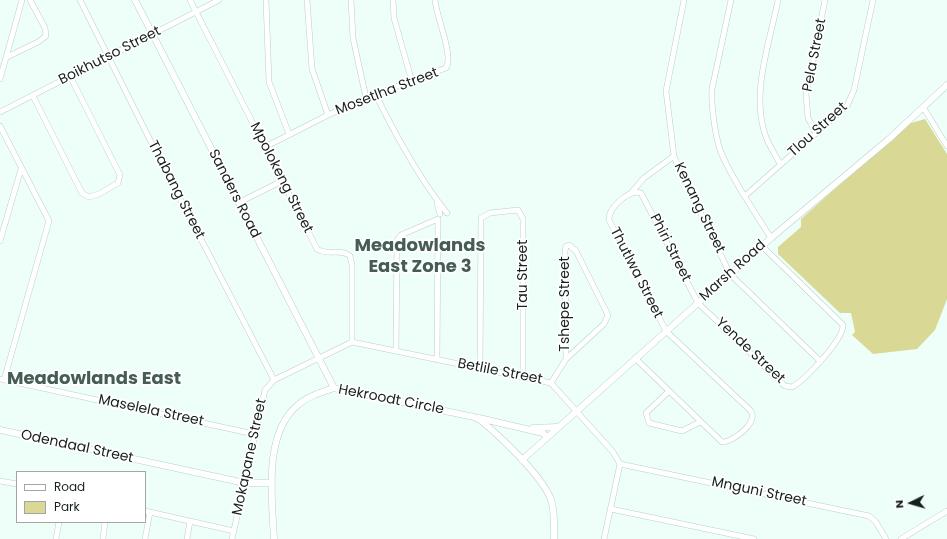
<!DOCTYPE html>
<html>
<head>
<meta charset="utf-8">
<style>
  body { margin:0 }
  #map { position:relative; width:947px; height:539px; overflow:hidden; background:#eefef8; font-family:Poppins,sans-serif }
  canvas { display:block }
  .legend { position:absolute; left:16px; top:471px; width:130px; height:52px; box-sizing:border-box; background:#fff; border:1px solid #a2a6a4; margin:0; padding:5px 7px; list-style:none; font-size:12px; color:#16201c }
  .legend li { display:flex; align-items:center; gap:8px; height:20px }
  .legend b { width:20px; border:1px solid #a2a6a4 }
  .north { position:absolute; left:891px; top:483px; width:40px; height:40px; -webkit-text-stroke:3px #fff; paint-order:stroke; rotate:265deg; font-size:11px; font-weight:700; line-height:16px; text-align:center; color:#16201c }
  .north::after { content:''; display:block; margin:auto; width:14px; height:18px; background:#16201c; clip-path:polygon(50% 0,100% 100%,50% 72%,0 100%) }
</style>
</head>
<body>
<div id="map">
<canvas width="947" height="539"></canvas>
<ul class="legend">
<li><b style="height:5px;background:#fff"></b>Road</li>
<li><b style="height:11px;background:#dad895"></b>Park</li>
</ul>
<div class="north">N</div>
</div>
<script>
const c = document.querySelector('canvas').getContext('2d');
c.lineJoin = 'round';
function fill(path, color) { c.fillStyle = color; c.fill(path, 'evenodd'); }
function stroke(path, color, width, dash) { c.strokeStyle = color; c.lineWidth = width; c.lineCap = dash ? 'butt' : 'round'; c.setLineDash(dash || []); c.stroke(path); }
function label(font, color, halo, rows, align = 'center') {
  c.font = font + ' Poppins,sans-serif'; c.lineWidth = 3.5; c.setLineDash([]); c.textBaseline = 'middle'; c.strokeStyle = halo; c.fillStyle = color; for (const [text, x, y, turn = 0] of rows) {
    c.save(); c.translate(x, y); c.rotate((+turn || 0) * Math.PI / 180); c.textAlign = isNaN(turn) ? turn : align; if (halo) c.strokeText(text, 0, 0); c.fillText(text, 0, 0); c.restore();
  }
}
const green = new Path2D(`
  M 925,119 L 947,154 L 947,299 L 935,330 L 917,349 L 873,354 L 852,335 L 855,332 L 851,313 L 840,313 L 778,254 L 778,247 L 801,227 L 801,219 L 908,124 Z`);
const minor = new Path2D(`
  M 80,0 L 161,162 L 274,380
  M 190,0 L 317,249 C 326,256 341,248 350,256 L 352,265 L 352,342
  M 266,0 L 269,82 L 289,134
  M 307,0 L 312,69 L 328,115
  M 351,0 L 353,38 L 366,98
  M 393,0 L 394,18 L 412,82
  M 684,0 L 666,91 L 674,156 L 677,164 L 730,274 L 820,361
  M 731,0 L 712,89 C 711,105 715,134 720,150 C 732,179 754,211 771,238
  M 778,0 C 770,42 752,89 764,131 C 767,143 775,154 780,164
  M 7,57 L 38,42 L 46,36 L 45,28 L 30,0
  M 0,79 L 22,0
  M 376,95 C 396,136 418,177 447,213
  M 33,96 L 82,193 L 89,197 L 99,194 L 118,183 L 120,175 L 70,76
  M 923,107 L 947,146
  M 0,112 L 219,0
  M 0,126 L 49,221 L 4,380
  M 816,133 L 808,118 L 806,94 L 825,0
  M 265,147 L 328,115 L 366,98 L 446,68 C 454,56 436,16 435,0
  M 631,193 L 644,178 L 674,156
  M 745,196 L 847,106 L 854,90 L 873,0
  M 238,203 L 282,181
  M 437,203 L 440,214
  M 0,241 L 21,169
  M 396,351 L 397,240 L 401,235 L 438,219 L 437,360
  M 635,358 L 722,442 C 733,442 758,423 751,411 L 666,331 L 609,220 C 608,208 629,189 641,193 L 698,303 L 785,386 L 792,387 C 805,380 844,339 843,325 L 762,246
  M 480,368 L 481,218 L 490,213 L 518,210 L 523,219 L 523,378
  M 0,379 L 254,434
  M 551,383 L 566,359 L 565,251 L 566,246 L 569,245 L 576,251 L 608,315 L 604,324 L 566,359
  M 668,392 L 646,413 L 649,423 L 682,431 L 700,422
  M 620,464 L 869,516 L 876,522 L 886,539
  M 0,481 L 17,484
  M 611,509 L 754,539
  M 145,511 L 234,531
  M 56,539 L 59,522
  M 103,539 L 105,522
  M 145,539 L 150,512
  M 187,539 L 190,521
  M 232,539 L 265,390 L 274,380 L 352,342 L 551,383 L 613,452 L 620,464 L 604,539
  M 901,539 L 947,511`);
const tertiary = new Path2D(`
  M 135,0 L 334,388
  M 479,418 L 543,433 L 547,437
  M 533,428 L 557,427
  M 0,430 L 245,483 L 272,483
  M 522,460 L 771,238 L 889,139 L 947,85
  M 274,539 C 272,499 263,433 298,405 C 308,396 322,392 334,388 L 474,417 L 480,420 C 500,436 539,473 550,497 C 555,509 554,526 554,539`);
const streetNames = [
  ["Pela Street",815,55,-79],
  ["Boikhutso Street",110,56,-27],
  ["Mosetlha Street",387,92,-21],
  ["Tlou Street",818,130,-42],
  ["Mpolokeng Street",281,178,63],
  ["Thabang Street",176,190,63],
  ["Sanders Road",234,194,63],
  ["Kenang Street",699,208,64],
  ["Phiri Street",670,248,63],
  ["Marsh Road",733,271,-42],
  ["Thutlwa Street",636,273,63],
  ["Tau Street",523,275,-90],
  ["Tshepe Street",565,304,-90],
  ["Yende Street",750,351,43],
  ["Betlile Street",500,372,11],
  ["Hekroodt Circle",391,400,11],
  ["Maselela Street",151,411,12],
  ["Odendaal Street",77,447,12],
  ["Mokapane Street",250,457,-78],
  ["Mnguni Street",759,492,12]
];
const districtNames = [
  ["Meadowlands",420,246],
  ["East Zone 3",420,267],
  ["Meadowlands East",94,379]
];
fill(green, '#dad895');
stroke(minor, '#b7d1c8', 6);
stroke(tertiary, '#b7d1c8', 7);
stroke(minor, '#fff', 5);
stroke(tertiary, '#fff', 6);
label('14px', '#16201c', '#fff', streetNames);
label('bold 18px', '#455d55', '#fff', districtNames);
</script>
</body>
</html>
